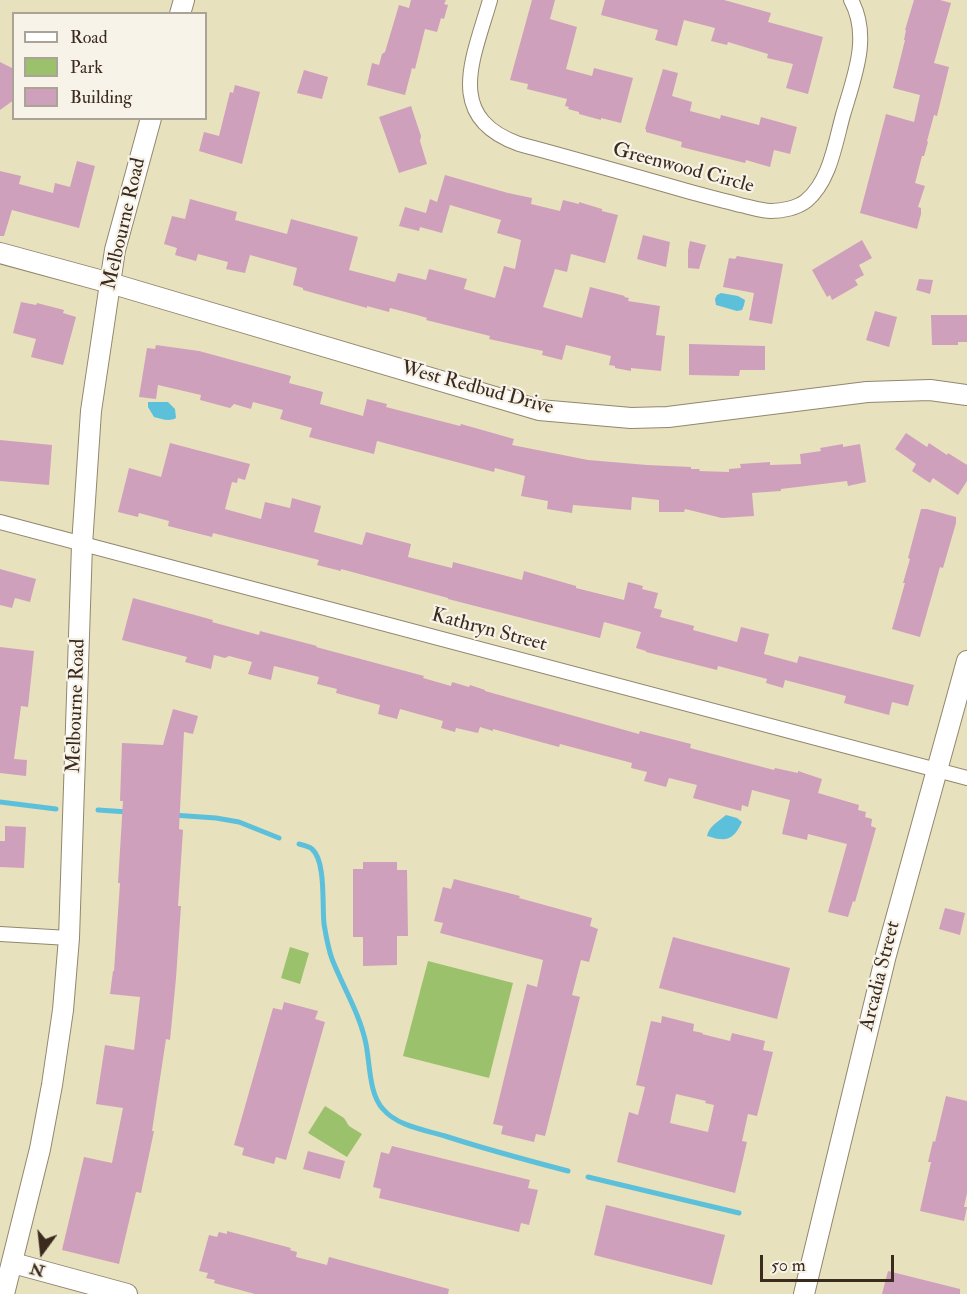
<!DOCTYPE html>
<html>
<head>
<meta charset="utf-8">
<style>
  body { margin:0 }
  #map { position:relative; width:967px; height:1294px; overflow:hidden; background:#e8e1bd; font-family:"IM FELL Double Pica",serif }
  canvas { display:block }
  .legend { position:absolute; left:12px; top:12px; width:195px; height:108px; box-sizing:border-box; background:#f7f3e8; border:2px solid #aca397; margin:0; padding:8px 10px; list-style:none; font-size:18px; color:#3b2a1e }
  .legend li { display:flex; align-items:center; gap:12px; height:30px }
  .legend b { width:30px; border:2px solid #aca397 }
  .north { position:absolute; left:12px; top:1222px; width:60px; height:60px; -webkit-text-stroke:4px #f7f3e8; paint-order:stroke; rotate:195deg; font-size:16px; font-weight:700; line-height:24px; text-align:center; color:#3b2a1e }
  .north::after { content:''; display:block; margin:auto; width:21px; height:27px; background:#3b2a1e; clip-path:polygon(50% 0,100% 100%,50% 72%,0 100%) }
  .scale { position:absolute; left:760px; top:1255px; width:134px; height:27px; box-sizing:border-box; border:3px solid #3b2a1e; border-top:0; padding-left:8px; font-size:18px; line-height:21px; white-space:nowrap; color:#3b2a1e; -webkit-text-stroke:4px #f7f3e8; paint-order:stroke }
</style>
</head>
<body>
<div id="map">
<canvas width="967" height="1294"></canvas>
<ul class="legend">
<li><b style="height:8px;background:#fff"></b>Road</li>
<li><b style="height:16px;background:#9bc16c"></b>Park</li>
<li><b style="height:16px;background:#cfa0bc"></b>Building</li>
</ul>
<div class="north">N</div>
<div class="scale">50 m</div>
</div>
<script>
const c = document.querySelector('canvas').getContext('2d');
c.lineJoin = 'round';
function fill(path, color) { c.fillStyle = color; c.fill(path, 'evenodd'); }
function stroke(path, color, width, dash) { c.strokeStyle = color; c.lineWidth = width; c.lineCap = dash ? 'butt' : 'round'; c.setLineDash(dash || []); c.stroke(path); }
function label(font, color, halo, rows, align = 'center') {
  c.font = font + ' "IM FELL Double Pica",serif'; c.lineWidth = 4.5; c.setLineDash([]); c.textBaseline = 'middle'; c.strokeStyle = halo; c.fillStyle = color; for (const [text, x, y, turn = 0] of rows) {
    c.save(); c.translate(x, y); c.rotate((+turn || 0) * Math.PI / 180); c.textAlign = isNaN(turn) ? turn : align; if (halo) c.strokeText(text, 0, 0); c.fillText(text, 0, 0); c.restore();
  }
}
const green = new Path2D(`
  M 290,947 L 309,953 L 300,984 L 281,978 Z
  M 428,961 L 513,983 L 489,1078 L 403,1056 Z
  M 325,1106 L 344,1118 L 349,1126 L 362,1134 L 347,1157 L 308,1133 Z`);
const water = new Path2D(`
  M 721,293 L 738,296 L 745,300 L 744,305 L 742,310 L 737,311 L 716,305 L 715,299 L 717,295 Z
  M 148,402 L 168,402 L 175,409 L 176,418 C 169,422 162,419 154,417 L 148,407 Z
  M 726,815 L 737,818 L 742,822 C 733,841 726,842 707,836 C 709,826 719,821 726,815 Z`);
const stream = new Path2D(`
  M 0,802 L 56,809
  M 98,810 L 128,812
  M 173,815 L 216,818 L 239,822 L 279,838
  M 299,844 C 303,845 309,846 312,849 C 326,861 322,905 324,924 C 326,936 328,948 332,959 C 343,987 360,1014 366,1044 C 370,1064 369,1094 383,1109 C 397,1126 425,1130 445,1136 C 485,1149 526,1160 568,1171
  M 588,1177 L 739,1213`);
const building = new Path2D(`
  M 411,0 L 446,0 L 444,4 L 448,5 L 444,19 L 441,18 L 437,32 L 425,29 L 415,69 L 412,68 L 405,95 L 367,85 L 372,63 L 379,65 L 382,54 L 385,52 L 399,5 L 409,8 Z
  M 532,0 L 555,0 L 550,19 L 577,27 L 566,69 L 592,76 L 594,68 L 633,78 L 621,123 L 601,118 L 601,120 L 579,114 L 579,112 L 568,109 L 569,107 L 565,106 L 567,99 L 527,89 L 528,84 L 510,80 Z
  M 605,0 L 724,0 L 771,13 L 768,22 L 823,37 L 808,94 L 786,88 L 793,64 L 767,58 L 768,54 L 728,42 L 727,45 L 711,41 L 715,28 L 684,20 L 677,46 L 655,40 L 658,30 L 601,15 Z
  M 914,0 L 940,0 L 951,3 L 934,63 L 949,67 L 937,116 L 934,115 L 927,141 L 928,142 L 924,156 L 922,156 L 915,183 L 925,186 L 918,207 L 921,208 L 921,214 L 917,229 L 860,213 L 886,114 L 914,122 L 920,95 L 893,88 L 905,40 L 904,40 L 906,30 L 905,30 Z
  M 0,62 L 14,69 L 14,100 L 0,110 Z
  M 663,69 L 678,73 L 672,96 L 692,102 L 690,111 L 720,119 L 721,115 L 759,125 L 761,117 L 797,127 L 790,154 L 774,150 L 770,167 L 746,160 L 745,163 L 681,147 L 682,142 L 646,132 L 646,129 L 645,129 Z
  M 304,70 L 328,77 L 322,99 L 297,93 Z
  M 235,85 L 260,92 L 242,164 L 199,151 L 204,132 L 219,136 L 230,92 L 233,93 Z
  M 411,106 L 421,136 L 420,141 L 427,164 L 399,173 L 379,117 Z
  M 77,161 L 95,166 L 79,228 L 12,210 L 4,236 L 0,236 L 0,171 L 21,176 L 19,184 L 53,193 L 55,183 L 70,187 Z
  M 445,175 L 508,193 L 532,198 L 531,204 L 560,211 L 563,200 L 579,204 L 579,202 L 602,209 L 602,211 L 618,215 L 605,263 L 571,254 L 567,272 L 555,269 L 543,307 L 582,318 L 590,287 L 625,296 L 624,297 L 629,298 L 628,301 L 660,306 L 656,335 L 665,336 L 661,371 L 631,368 L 631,371 L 615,368 L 615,366 L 609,365 L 611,356 L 566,345 L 562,360 L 542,355 L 543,351 L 489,339 L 490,336 L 426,320 L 427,318 L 417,315 L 390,308 L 389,312 L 367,306 L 367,308 L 303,290 L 303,288 L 293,285 L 297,268 L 250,255 L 245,273 L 226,269 L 228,262 L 198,254 L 196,261 L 175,255 L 177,248 L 164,244 L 172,216 L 185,219 L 190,199 L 237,212 L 235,220 L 287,234 L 291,219 L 358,237 L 349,270 L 395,282 L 398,273 L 426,280 L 429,269 L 467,279 L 464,289 L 495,298 L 504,266 L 515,269 L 521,240 L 497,233 L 501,220 L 450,205 L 442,233 L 420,227 L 419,231 L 399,226 L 405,207 L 426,213 L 430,199 L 437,202 Z
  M 643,235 L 670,242 L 666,267 L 637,259 Z
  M 862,240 L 872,258 L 859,265 L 864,275 L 855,280 L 858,285 L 832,300 L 830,295 L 827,297 L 812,270 Z
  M 690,241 L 706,245 L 699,269 L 688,268 L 688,250 Z
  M 737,256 L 783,264 L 772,324 L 749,320 L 754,293 L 723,287 L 729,258 L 735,259 Z
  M 919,279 L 933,280 L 930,294 L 916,290 Z
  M 21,302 L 36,305 L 37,303 L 64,310 L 63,313 L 76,317 L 63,365 L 31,357 L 36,339 L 13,333 Z
  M 875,311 L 897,317 L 889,347 L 866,340 Z
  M 931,315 L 967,315 L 967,342 L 958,342 L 958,345 L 932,345 Z
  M 689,344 L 765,346 L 765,370 L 740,370 L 739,376 L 689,375 Z
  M 156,345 L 199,351 L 291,376 L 289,383 L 323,392 L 320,404 L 363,416 L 367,399 L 387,404 L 386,407 L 460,426 L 461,424 L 514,439 L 512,445 L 588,460 L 647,465 L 691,467 L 691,469 L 700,469 L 699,471 L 729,472 L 729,469 L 741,468 L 740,464 L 770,462 L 770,465 L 801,464 L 800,454 L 821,451 L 820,448 L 843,444 L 843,447 L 860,444 L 866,482 L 848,486 L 847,481 L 781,489 L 781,491 L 752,493 L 754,516 L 722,518 L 685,509 L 684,512 L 659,512 L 659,500 L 632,497 L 631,510 L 573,505 L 572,513 L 547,509 L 548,501 L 521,496 L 525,476 L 495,468 L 494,472 L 377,441 L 374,454 L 309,437 L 312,428 L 280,419 L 283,410 L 253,402 L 251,409 L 234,404 L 230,408 L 200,400 L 201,395 L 158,385 L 156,399 L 139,397 L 147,348 L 155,349 Z
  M 906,433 L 927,447 L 929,443 L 947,455 L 948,453 L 967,465 L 967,481 L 958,495 L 933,478 L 930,483 L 912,471 L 916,464 L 895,449 Z
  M 0,440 L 52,445 L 49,485 L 0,481 Z
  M 170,443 L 250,464 L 245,480 L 238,478 L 237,483 L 232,482 L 225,509 L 261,519 L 265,502 L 290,508 L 292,498 L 321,506 L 314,532 L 362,545 L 366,532 L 411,544 L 408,557 L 452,568 L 453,562 L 522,580 L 524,571 L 576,586 L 576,588 L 624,600 L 628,582 L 643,586 L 642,589 L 658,593 L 654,608 L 662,610 L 660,617 L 694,626 L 693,630 L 737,642 L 741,627 L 769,634 L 764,654 L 797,663 L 799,656 L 914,685 L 908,706 L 892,702 L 889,715 L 844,703 L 846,696 L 785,680 L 783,688 L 766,683 L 767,679 L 718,666 L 717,670 L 646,652 L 646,651 L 636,648 L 641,632 L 604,622 L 600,638 L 448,599 L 448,598 L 341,569 L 341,571 L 317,565 L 319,560 L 213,533 L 212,537 L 168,526 L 169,521 L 139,513 L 138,517 L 118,512 L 129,468 L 161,477 Z
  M 921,509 L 927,509 L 956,517 L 956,523 L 943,568 L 940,567 L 920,637 L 892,629 L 905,583 L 903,583 L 910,559 L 908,558 Z
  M 0,569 L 36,579 L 30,602 L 15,598 L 12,608 L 0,605 Z
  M 133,598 L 213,620 L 212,622 L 259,635 L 260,631 L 317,646 L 316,647 L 424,676 L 423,678 L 451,686 L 452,682 L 469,687 L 470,685 L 485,690 L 485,691 L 639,734 L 640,731 L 691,744 L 690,748 L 774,770 L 775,768 L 798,773 L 798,771 L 822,779 L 818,793 L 859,805 L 858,810 L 866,812 L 865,817 L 872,819 L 871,826 L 876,828 L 855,902 L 853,901 L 848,917 L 828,912 L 847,844 L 808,834 L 807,840 L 782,834 L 790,800 L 752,790 L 748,807 L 742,805 L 741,811 L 693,798 L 697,785 L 669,778 L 666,787 L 644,781 L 647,772 L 631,768 L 632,763 L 560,744 L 559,747 L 493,729 L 493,731 L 480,727 L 478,733 L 456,728 L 455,732 L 441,728 L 443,721 L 400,709 L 397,719 L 378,714 L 380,705 L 336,693 L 337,689 L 317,684 L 319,677 L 274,666 L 271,680 L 248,674 L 252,662 L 229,656 L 225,658 L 214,655 L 211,669 L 185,662 L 187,657 L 122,640 Z
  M 0,647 L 34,651 L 28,707 L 21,706 L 14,759 L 27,760 L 26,776 L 0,773 Z
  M 173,709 L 198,716 L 193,734 L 184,732 L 179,829 L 183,830 L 178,906 L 181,906 L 176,978 L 170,1040 L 166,1039 L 152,1131 L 154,1131 L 141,1193 L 136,1192 L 119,1264 L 62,1250 L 84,1157 L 112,1163 L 123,1108 L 96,1104 L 105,1045 L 134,1050 L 140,997 L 110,994 L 113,971 L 114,971 L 120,883 L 118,883 L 123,801 L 120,801 L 122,743 L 163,745 Z
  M 5,826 L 26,827 L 24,868 L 0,867 L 0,841 L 5,841 Z
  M 363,862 L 397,862 L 397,870 L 407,870 L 408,936 L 397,936 L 397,965 L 363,966 L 363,937 L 353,937 L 353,869 L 363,869 Z
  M 454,879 L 520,896 L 519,898 L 592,918 L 590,926 L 598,929 L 589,962 L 581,960 L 572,995 L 580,997 L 545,1136 L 536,1134 L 534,1142 L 501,1134 L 503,1126 L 493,1124 L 527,984 L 537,987 L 543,960 L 440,933 L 443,923 L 434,921 L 443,887 L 451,889 Z
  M 945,908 L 965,913 L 960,935 L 939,929 Z
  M 673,937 L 790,968 L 777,1019 L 659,988 Z
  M 284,1002 L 318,1011 L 315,1019 L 325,1022 L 286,1160 L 276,1157 L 274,1164 L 242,1155 L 244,1148 L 234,1145 L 273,1008 L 282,1010 Z
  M 662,1016 L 694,1024 L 693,1031 L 703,1033 L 702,1034 L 730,1041 L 732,1033 L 765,1041 L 763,1050 L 773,1052 L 757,1116 L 748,1114 L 742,1141 L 747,1142 L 735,1193 L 617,1162 L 629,1112 L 638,1115 L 645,1087 L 636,1085 L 651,1021 L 661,1023 ZM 676,1094 L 706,1101 L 705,1103 L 714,1105 L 708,1132 L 670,1123 Z
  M 946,1096 L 967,1101 L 967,1193 L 964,1207 L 967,1207 L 964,1221 L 920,1211 L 931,1162 L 928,1162 L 933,1141 L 935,1142 Z
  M 392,1146 L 530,1180 L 528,1188 L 538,1190 L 529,1225 L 521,1223 L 519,1232 L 379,1198 L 381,1189 L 373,1187 L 381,1152 L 389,1154 Z
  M 308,1151 L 345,1161 L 340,1179 L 303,1169 Z
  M 606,1205 L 725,1235 L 712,1285 L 594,1255 Z
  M 227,1231 L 291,1248 L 290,1250 L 297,1252 L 296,1257 L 327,1265 L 329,1257 L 449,1289 L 448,1294 L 255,1294 L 214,1283 L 215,1280 L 206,1278 L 208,1273 L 199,1271 L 209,1235 L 217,1237 L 219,1232 L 227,1234 Z
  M 888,1271 L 960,1289 L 960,1294 L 882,1294 Z`);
const street = new Path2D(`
  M 490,0 C 474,57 443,117 519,144 C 575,159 631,175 687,191 C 704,196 722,200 740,205 C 750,207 761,211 771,211 C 782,211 797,208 806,201 C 830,181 835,144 843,115 C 854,77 871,37 851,0
  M 0,522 L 967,778
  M 0,934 L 69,938`);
const secondary = new Path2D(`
  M 180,14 L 184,0
  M 0,253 L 110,283 L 539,410 L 631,418 L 668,417 L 867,392 L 930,390 L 967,395
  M 13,1263 L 127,1294
  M 4,1294 L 40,1149 L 52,1085 L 63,1010 L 69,938 L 82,545 L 91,411 L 115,250 L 151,118
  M 804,1294 L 886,955 L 967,661`);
const streetNames = [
  ["Greenwood Circle",683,169,15],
  ["Melbourne Road",125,224,-77],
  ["West Redbud Drive",477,389,15],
  ["Kathryn Street",489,631,15],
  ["Melbourne Road",77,706,-88],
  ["Arcadia Street",881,976,-76]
];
fill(green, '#9bc16c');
fill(water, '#5dc0db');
stroke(stream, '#5dc0db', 5);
fill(building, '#cfa0bc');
stroke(street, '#92866e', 16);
stroke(secondary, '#92866e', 22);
stroke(street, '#fff', 14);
stroke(secondary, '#fff', 20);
label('20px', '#3b2a1e', '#f7f3e8', streetNames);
</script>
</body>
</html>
